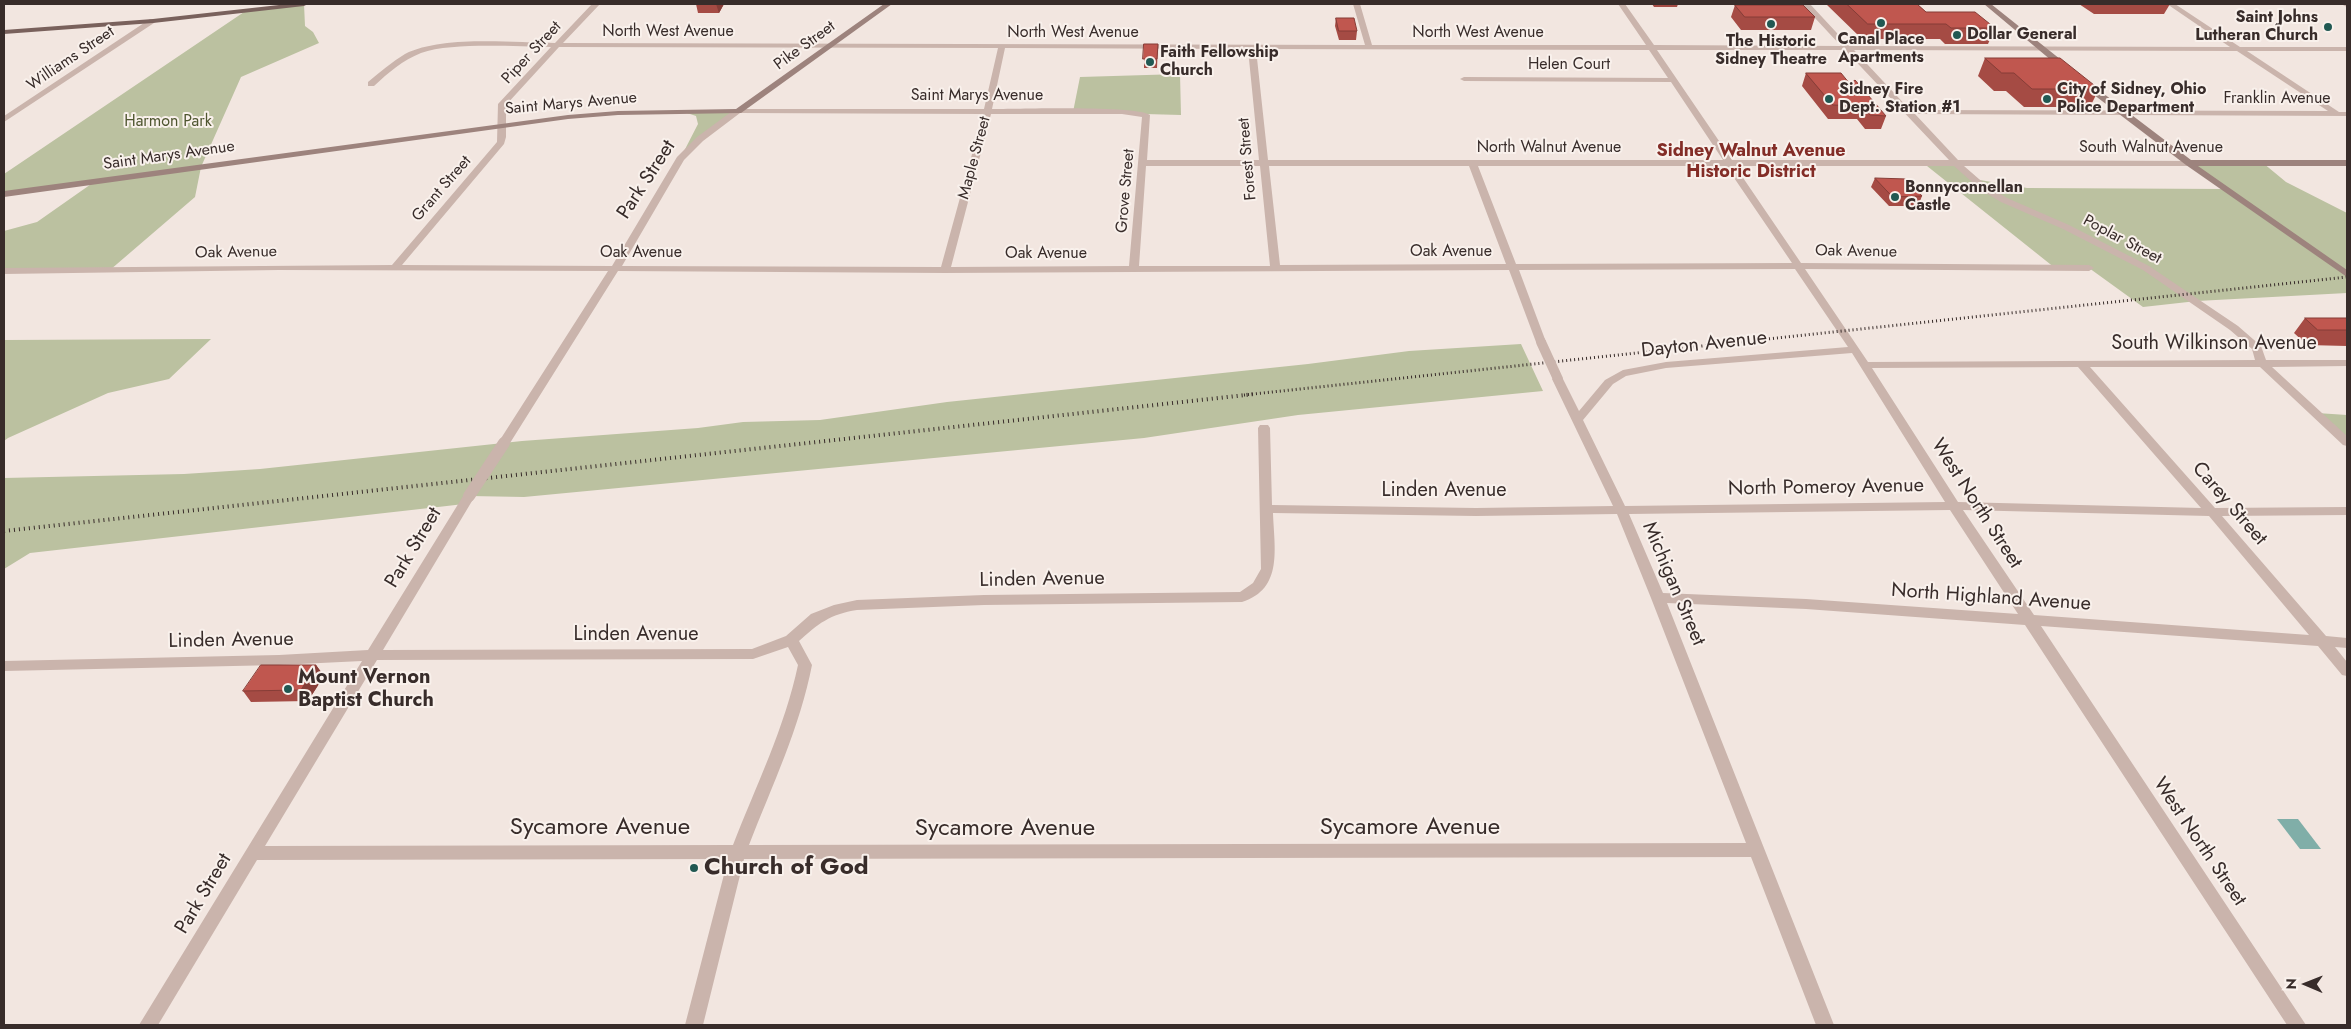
<!DOCTYPE html>
<html>
<head>
<meta charset="utf-8">
<style>
  body { margin:0 }
  #map { position:relative; width:2351px; height:1029px; overflow:hidden; background:#f2e6e0; font-family:Jost,sans-serif }
  canvas { display:block }
  .frame { position:absolute; inset:0; border:5px solid #382c2a; pointer-events:none }
  .north { position:absolute; left:2281px; top:959px; width:50px; height:50px; -webkit-text-stroke:4px #f9f1ec; paint-order:stroke; rotate:271deg; font-size:14px; font-weight:700; line-height:20px; text-align:center; color:#382c2a }
  .north::after { content:''; display:block; margin:auto; width:18px; height:22px; background:#382c2a; clip-path:polygon(50% 0,100% 100%,50% 72%,0 100%) }
</style>
</head>
<body>
<div id="map">
<canvas width="2351" height="1029"></canvas>
<div class="frame"></div>
<div class="north">N</div>
</div>
<script>
const c = document.querySelector('canvas').getContext('2d');
c.lineJoin = 'round';
function fill(path, color) { c.fillStyle = color; c.fill(path, 'evenodd'); }
function stroke(path, color, width, dash) { c.strokeStyle = color; c.lineWidth = width; c.lineCap = dash ? 'butt' : 'round'; c.setLineDash(dash || []); c.stroke(path); }
function label(font, color, halo, rows, align = 'center') {
  c.font = font + ' Jost,sans-serif'; c.lineWidth = 4; c.setLineDash([]); c.textBaseline = 'middle'; c.strokeStyle = halo; c.fillStyle = color; for (const [text, x, y, turn = 0] of rows) {
    c.save(); c.translate(x, y); c.rotate((+turn || 0) * Math.PI / 180); c.textAlign = isNaN(turn) ? turn : align; if (halo) c.strokeText(text, 0, 0); c.fillText(text, 0, 0); c.restore();
  }
}
const green = new Path2D(`
  M 304,4 L 305,26 L 313,32 L 319,43 L 241,77 L 201,167 L 195,197 L 110,270 L 4,271 L 4,231 L 37,222 L 94,182 L 4,194 L 4,174 L 247,10 Z
  M 1180,74 L 1181,115 L 1073,112 L 1080,77 Z
  M 738,111 L 680,159 L 698,124 L 696,116 L 684,112 Z
  M 1922,162 L 1955,162 L 1974,179 L 2027,188 L 2224,189 L 2189,163 L 2263,163 L 2286,182 L 2347,213 L 2347,293 L 2197,301 L 2143,307 L 2089,268 L 2055,268 Z
  M 211,339 L 169,379 L 108,393 L 8,438 L 4,441 L 4,340 Z
  M 1521,344 L 1543,391 L 1298,415 L 1144,438 L 524,497 L 470,496 L 464,504 L 438,507 L 30,553 L 4,569 L 4,478 L 184,474 L 260,469 L 522,441 L 698,428 L 743,422 L 820,420 L 947,402 L 1308,364 L 1409,351 Z
  M 2317,413 L 2347,415 L 2347,442 Z`);
const water = new Path2D(`
  M 2277,819 L 2298,819 L 2321,849 L 2300,849 Z`);
const street = new Path2D(`
  M 592,4 L 600,4 L 563,43 L 1365,45 L 1353,4 L 1360,4 L 1372,45 L 1646,45 L 1618,4 L 1625,4 L 1654,45 L 1841,46 L 1802,4 L 1810,4 L 1849,46 L 2230,47 L 2167,4 L 2175,4 L 2240,47 L 2347,47 L 2347,51 L 2247,51 L 2339,112 L 2347,112 L 2347,116 L 1915,114 L 1958,160 L 2192,161 L 2193,163 L 2189,166 L 1964,166 L 1987,186 L 2007,198 L 2069,225 L 2149,266 L 2238,326 L 2261,346 L 2266,360 L 2347,360 L 2347,366 L 2272,367 L 2347,436 L 2347,446 L 2343,445 L 2260,367 L 2090,367 L 2215,508 L 2347,507 L 2347,515 L 2222,516 L 2326,636 L 2347,638 L 2347,648 L 2335,647 L 2347,662 L 2347,676 L 2342,675 L 2318,646 L 2041,626 L 2306,1025 L 2287,1025 L 2025,625 L 1806,609 L 1667,603 L 1834,1025 L 1816,1025 L 1751,857 L 744,859 L 703,1025 L 685,1025 L 728,859 L 257,860 L 158,1025 L 139,1025 L 362,661 L 279,665 L 4,671 L 4,661 L 279,655 L 368,650 L 465,493 L 469,492 L 475,496 L 383,650 L 752,649 L 786,636 L 811,614 L 834,605 L 857,600 L 984,595 L 1240,592 L 1253,583 L 1261,569 L 1258,428 L 1260,425 L 1268,425 L 1270,428 L 1272,505 L 1476,508 L 1613,506 L 1552,379 L 1554,377 L 1562,377 L 1579,411 L 1605,380 L 1623,370 L 1666,362 L 1848,347 L 1795,269 L 1519,270 L 1546,342 L 1541,345 L 1536,342 L 1509,270 L 945,273 L 618,271 L 510,443 L 504,447 L 498,443 L 608,271 L 279,270 L 4,274 L 4,268 L 392,265 L 497,142 L 498,104 L 551,47 C 515,47 453,42 421,53 C 403,60 388,73 374,86 L 368,86 L 368,82 C 380,72 392,62 405,54 C 443,35 513,43 555,43 ZM 559,47 L 998,48 L 984,109 L 735,109 L 697,137 L 677,157 L 612,266 L 402,265 L 504,144 L 506,137 L 506,105 ZM 1005,48 L 1248,49 L 1259,160 L 1147,160 L 1150,115 C 1137,105 1017,109 992,109 ZM 1256,49 L 1649,50 L 1668,78 L 1464,77 L 1460,79 L 1464,81 L 1671,82 L 1723,160 L 1268,160 ZM 1657,50 L 1845,50 L 1949,160 L 1732,160 ZM 1854,50 L 2237,51 L 2328,111 L 1910,110 ZM 740,113 L 983,114 L 941,267 L 622,266 L 684,160 L 703,141 ZM 991,114 L 1122,114 L 1142,117 L 1129,266 L 951,267 ZM 1146,166 L 1260,166 L 1270,266 L 1139,266 ZM 1269,166 L 1469,166 L 1506,264 L 1280,265 ZM 1478,166 L 1726,166 L 1792,263 L 1516,264 ZM 1735,166 L 1954,166 L 1981,190 L 2001,202 L 2063,229 L 2143,270 L 2230,330 L 2252,349 L 2255,360 L 1868,362 L 1805,269 L 2089,271 L 2094,268 L 2089,265 L 1801,263 ZM 1852,353 L 1945,502 L 1625,506 L 1583,420 L 1613,384 L 1626,376 L 1666,368 ZM 2078,367 L 2201,508 L 1958,502 L 1872,368 ZM 1950,510 L 2018,614 L 1806,599 L 1663,593 L 1629,514 ZM 1963,510 L 2209,516 L 2309,635 L 2034,615 ZM 1273,513 L 1476,516 L 1617,514 L 1651,598 L 1746,843 L 749,845 C 772,786 800,727 812,665 L 799,641 C 818,624 830,614 857,610 L 984,605 L 1242,602 C 1284,589 1274,547 1273,513 ZM 788,647 L 798,665 C 785,727 756,786 733,845 L 265,846 L 377,660 L 753,659 Z
  M 2341,4 L 2347,4 L 2347,7 Z
  M 150,19 L 157,21 L 4,122 L 4,116 Z`);
const secondary = new Path2D(`
  M 884,4 L 892,4 L 741,113 L 618,115 L 568,119 L 4,197 L 4,191 L 568,115 L 618,111 L 736,109 Z
  M 1984,4 L 1991,4 L 2070,67 L 2070,71 L 2064,71 Z
  M 2081,81 L 2087,81 L 2191,160 L 2347,160 L 2347,166 L 2198,166 L 2347,270 L 2347,277 L 2186,165 L 2081,85 Z`);
const primary = new Path2D(`
  M 288,4 L 308,4 L 304,6 L 153,23 L 4,34 L 4,30 L 153,19 Z`);
const railFar1 = new Path2D(`
  M 1244,395 L 2347,277`);
const rail = new Path2D(`
  M 4,531 L 1255,394`);
const streetBridgeFar1 = new Path2D(`
  M 1541,342 L 1558,379`);
const streetBridge = new Path2D(`
  M 469,496 L 504,443`);
const wall = new Path2D(`
  M 696,4 L 724,4 L 719,13 L 698,13 Z
  M 1652,4 L 1678,4 L 1677,7 L 1654,7 Z
  M 1826,4 L 1917,4 L 1926,12 L 1995,28 L 1988,44 L 1945,44 L 1940,39 L 1862,39 Z
  M 2079,4 L 2170,4 L 2164,14 L 2094,14 Z
  M 1735,5 L 1815,17 L 1811,30 L 1741,30 L 1731,17 Z
  M 1336,18 L 1357,31 L 1356,40 L 1339,40 L 1335,26 Z
  M 1144,44 L 1158,44 L 1157,68 L 1144,68 Z
  M 1985,58 L 2099,89 L 2090,107 L 2024,107 L 2006,91 L 1994,91 L 1978,76 Z
  M 1806,73 L 1850,84 L 1886,116 L 1881,129 L 1865,129 L 1857,119 L 1828,119 L 1802,86 Z
  M 1875,178 L 1922,196 L 1918,206 L 1889,206 L 1871,187 Z
  M 2305,318 L 2347,318 L 2347,346 L 2307,345 L 2294,333 Z
  M 316,665 L 324,676 L 308,701 L 251,702 L 243,691 Z`);
const shadedWall = new Path2D(`
  M 716,4 L 724,4 L 719,13 Z
  M 316,665 L 324,676 L 308,701 L 301,690 Z`);
const building = new Path2D(`
  M 1847,4 L 1917,4 L 1926,12 L 1975,12 L 1995,28 L 1951,28 L 1946,24 L 1868,24 Z
  M 1735,5 L 1803,5 L 1815,17 L 1745,17 Z
  M 1336,18 L 1354,18 L 1357,31 L 1339,31 Z
  M 1144,44 L 1158,44 L 1157,59 L 1143,59 Z
  M 1985,58 L 2060,58 L 2099,89 L 2032,89 L 2014,73 L 2002,73 Z
  M 1806,73 L 1841,73 L 1850,84 L 1855,80 L 1886,116 L 1870,115 L 1862,106 L 1833,105 Z
  M 1875,178 L 1907,179 L 1922,196 L 1893,197 Z
  M 2305,318 L 2347,318 L 2347,330 L 2318,330 Z
  M 261,665 L 316,665 L 301,690 L 243,691 Z`);
const markers = [
  [1881,23,5,"#215852"],
  [1771,24,5,"#215852"],
  [2328,27,5,"#215852"],
  [1957,35,5,"#215852"],
  [1150,62,5,"#215852"],
  [1829,99,5,"#215852"],
  [2047,99,5,"#215852"],
  [1895,197,5,"#215852"],
  [288,689,5,"#215852"],
  [694,868,5,"#215852"]
];
const farPoinames = [
  ["Saint Johns",2318,18,"right"],
  ["Lutheran Church",2318,36,"right"],
  ["Dollar General",1967,35],
  ["Canal Place",1881,40,"center"],
  ["Apartments",1881,58,"center"],
  ["The Historic",1771,42,"center"],
  ["Sidney Theatre",1771,60,"center"],
  ["Faith Fellowship",1160,53],
  ["Church",1160,71],
  ["Sidney Fire",1839,90],
  ["Dept. Station #1",1839,108],
  ["City of Sidney, Ohio",2057,90],
  ["Police Department",2057,108],
  ["Bonnyconnellan",1905,188],
  ["Castle",1905,206]
];
const farStreetnames = [
  ["North West Avenue",668,32],
  ["North West Avenue",1073,33],
  ["North West Avenue",1478,33],
  ["Pike Street",805,46,-36],
  ["Piper Street",532,53,-47],
  ["Williams Street",71,59,-34],
  ["Helen Court",1569,65],
  ["Saint Marys Avenue",977,96],
  ["Franklin Avenue",2277,99],
  ["Saint Marys Avenue",571,104,-5],
  ["North Walnut Avenue",1549,148],
  ["South Walnut Avenue",2151,148],
  ["Saint Marys Avenue",169,156,-8],
  ["Maple Street",975,158,-75],
  ["Forest Street",1248,159,-95],
  ["Grant Street",442,189,-49],
  ["Grove Street",1126,191,-85],
  ["Poplar Street",2122,240,28],
  ["Oak Avenue",1451,252],
  ["Oak Avenue",1856,252,1],
  ["Oak Avenue",236,253,-1],
  ["Oak Avenue",641,253],
  ["Oak Avenue",1046,254]
];
const farParknames = [
  ["Harmon Park",168,122]
];
const farNeighbourhoodnames = [
  ["Sidney Walnut Avenue",1751,152],
  ["Historic District",1751,173]
];
const streetNames = [
  ["Park Street",647,180,-57],
  ["South Wilkinson Avenue",2214,344],
  ["Dayton Avenue",1704,345,-6],
  ["North Pomeroy Avenue",1826,488,-1],
  ["Linden Avenue",1444,491],
  ["West North Street",1976,504,57],
  ["Carey Street",2229,504,49],
  ["Park Street",414,548,-59],
  ["Linden Avenue",1042,580,-1],
  ["Michigan Street",1673,584,67],
  ["North Highland Avenue",1991,598,4],
  ["Linden Avenue",636,635],
  ["Linden Avenue",231,641,-1],
  ["West North Street",2199,842,56],
  ["Park Street",204,894,-59]
];
const poiNames = [
  ["Mount Vernon",298,678],
  ["Baptist Church",298,701]
];
const nearStreetnames = [
  ["Sycamore Avenue",600,828],
  ["Sycamore Avenue",1410,828],
  ["Sycamore Avenue",1005,829]
];
const nearPoinames = [
  ["Church of God",704,868]
];
fill(green, '#bbc1a0');
fill(water, '#80aea8');
fill(street, '#cab4ac');
fill(secondary, '#9d837d');
fill(primary, '#79615c');
stroke(railFar1, '#382c2a', 3, [1, 3]);
stroke(rail, '#382c2a', 4, [1, 4]);
stroke(streetBridgeFar1, '#cab4ac', 10);
stroke(streetBridge, '#cab4ac', 12);
fill(wall, '#a54b44');
fill(shadedWall, '#863d37');
fill(building, '#c0574f');
stroke(building, '#863d37', 1);
for (const [x, y, r, color] of markers) { const dot = new Path2D(); dot.arc(x, y, r, 0, 2 * Math.PI); c.fillStyle = color; c.fill(dot); stroke(dot, '#f9f1ec', 2); }
label('bold 16px', '#382c2a', '#f9f1ec', farPoinames, 'left');
label('16px', '#382c2a', '#f9f1ec', farStreetnames);
label('16px', '#4e552f', '#f9f1ec', farParknames);
label('bold 18px', '#832d27', '#f9f1ec', farNeighbourhoodnames);
label('20px', '#382c2a', '#f9f1ec', streetNames);
label('bold 20px', '#382c2a', '#f9f1ec', poiNames, 'left');
label('24px', '#382c2a', '#f9f1ec', nearStreetnames);
label('bold 24px', '#382c2a', '#f9f1ec', nearPoinames, 'left');
</script>
</body>
</html>
